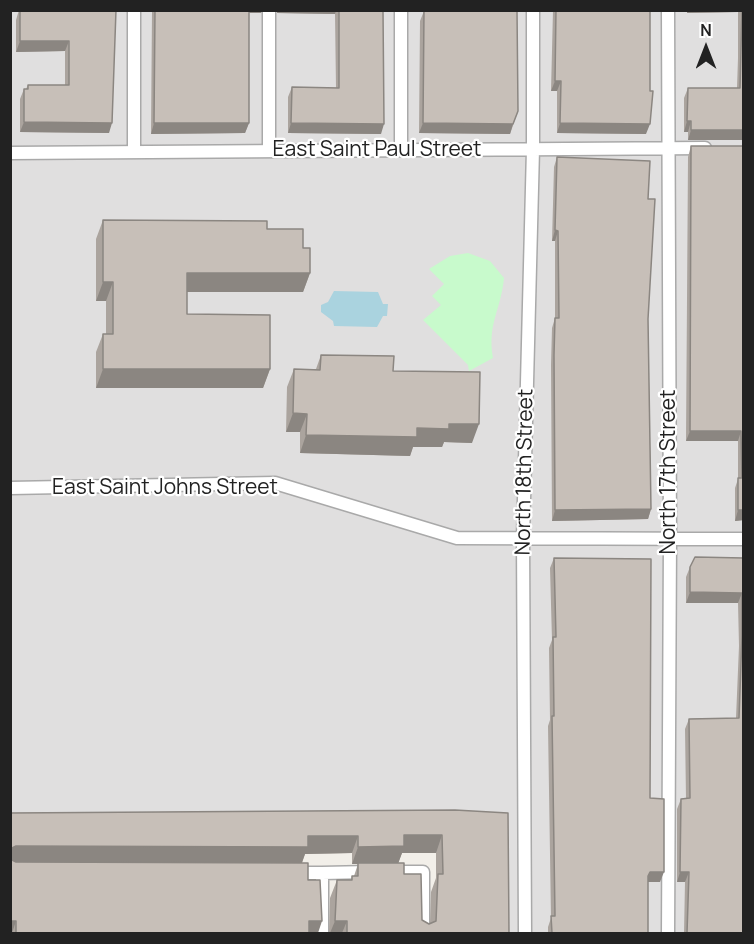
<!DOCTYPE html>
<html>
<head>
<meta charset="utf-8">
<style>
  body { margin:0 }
  #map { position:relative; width:754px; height:944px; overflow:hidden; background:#f2efe9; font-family:Manrope,sans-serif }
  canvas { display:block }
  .frame { position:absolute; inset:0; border:12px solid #222; pointer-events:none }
  .north { position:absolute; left:676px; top:18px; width:60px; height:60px; -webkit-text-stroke:4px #fff; paint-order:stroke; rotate:0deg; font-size:16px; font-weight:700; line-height:24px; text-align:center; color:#222 }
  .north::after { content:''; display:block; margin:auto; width:21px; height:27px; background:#222; clip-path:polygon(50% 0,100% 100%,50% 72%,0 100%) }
</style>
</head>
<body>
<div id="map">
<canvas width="754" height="944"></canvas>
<div class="frame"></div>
<div class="north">N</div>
</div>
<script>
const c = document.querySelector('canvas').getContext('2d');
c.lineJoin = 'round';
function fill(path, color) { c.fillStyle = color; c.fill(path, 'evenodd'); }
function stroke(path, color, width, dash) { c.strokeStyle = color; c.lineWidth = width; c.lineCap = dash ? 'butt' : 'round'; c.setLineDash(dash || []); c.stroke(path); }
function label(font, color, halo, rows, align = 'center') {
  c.font = font + ' Manrope,sans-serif'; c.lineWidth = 4.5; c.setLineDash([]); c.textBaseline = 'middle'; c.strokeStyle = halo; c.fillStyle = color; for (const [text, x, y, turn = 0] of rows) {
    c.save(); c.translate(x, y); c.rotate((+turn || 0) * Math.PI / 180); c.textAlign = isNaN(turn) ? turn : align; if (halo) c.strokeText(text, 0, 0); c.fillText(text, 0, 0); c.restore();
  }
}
const residential = new Path2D(`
  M 10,11 L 743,11 L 743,933 L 449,933 L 449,828 L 11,830 Z`);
const park = new Path2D(`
  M 468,253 L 490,261 L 504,278 C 501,310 487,324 493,358 L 469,371 L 468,365 L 423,320 L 441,305 L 432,296 L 444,284 L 429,269 L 450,256 Z`);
const water = new Path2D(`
  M 334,291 L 378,292 L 383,304 L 388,304 L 387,316 L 383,316 L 377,327 L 334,326 L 333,321 L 321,312 L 321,305 L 328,302 Z`);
const lane = new Path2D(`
  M 401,10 L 401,150
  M 668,10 L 670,539 L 668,934
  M 269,151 L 269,10
  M 134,152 L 134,10
  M 10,153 L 705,148
  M 10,488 L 275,483 L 457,538 L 744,539
  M 390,872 L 423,872 L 423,934
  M 291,873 L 322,873 L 322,934
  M 322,873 L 369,872
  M 525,934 L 523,538 L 533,149 L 533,10`);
const wall = new Path2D(`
  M 19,10 L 116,10 L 109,133 L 20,132 L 20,99 L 24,89 L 26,89 L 28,85 L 65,85 L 65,51 L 16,52 L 16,20 Z
  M 152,10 L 262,10 L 261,13 L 249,13 L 249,123 L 245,133 L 151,134 Z
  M 277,10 L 383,10 L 381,134 L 288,133 L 288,97 L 292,87 L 336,88 L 335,14 L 277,13 Z
  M 553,10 L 650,10 L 646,134 L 557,133 L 557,91 L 551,91 Z
  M 687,10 L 744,10 L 744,140 L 688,140 L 688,132 L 684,132 L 684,98 L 688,88 L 737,88 L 738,58 L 738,12 L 687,13 Z
  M 424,11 L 518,111 L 510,134 L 419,133 L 420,21 Z
  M 691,146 L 744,146 L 744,520 L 735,521 L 735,488 L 738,479 L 738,441 L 686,441 L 688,157 Z
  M 557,157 L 648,199 L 648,319 L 651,509 L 648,519 L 552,521 L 551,365 L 552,328 L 555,318 L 555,241 L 552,241 L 554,167 Z
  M 103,220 L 267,229 L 303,248 L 310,273 L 303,292 L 187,292 L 187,314 L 270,369 L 263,388 L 96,388 L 96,352 L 103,334 L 106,334 L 106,301 L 96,301 L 96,239 Z
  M 321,355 L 393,371 L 472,443 L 444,442 L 442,447 L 413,447 L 410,456 L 300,453 L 300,432 L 286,432 L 287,387 L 294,369 L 316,369 Z
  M 554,558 L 650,798 L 660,882 L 648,882 L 648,933 L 548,933 L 548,927 L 551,918 L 548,726 L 550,720 L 549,648 L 552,640 L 550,568 Z
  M 744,558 L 744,933 L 684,933 L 685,882 L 677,882 L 677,809 L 681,799 L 686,799 L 685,729 L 689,719 L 736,718 L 739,646 L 738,603 L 686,603 L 686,577 L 690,567 Z
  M 455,810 L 509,933 L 329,933 L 330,898 L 337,880 L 351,880 L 352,876 L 354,876 L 358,864 L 352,864 L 352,853 L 305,854 L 302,863 L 308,880 L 318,933 L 10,933 L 10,813 ZM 402,853 L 436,853 L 436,878 L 431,892 L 430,924 L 429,924 L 422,920 L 404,874 L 398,863 Z`);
const shadedWall = new Path2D(`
  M 247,10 L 262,10 L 261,13 L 247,13 Z
  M 278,10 L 336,10 L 335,14 L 277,13 Z
  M 688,10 L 739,10 L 738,12 L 687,13 Z
  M 20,41 L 69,41 L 65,51 L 16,52 Z
  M 555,81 L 561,81 L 557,91 L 551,91 Z
  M 687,121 L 691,121 L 688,132 L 684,132 Z
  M 24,122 L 112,123 L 109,133 L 20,132 Z
  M 154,123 L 249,123 L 245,133 L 151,134 Z
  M 291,123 L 384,124 L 381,134 L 288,133 Z
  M 423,123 L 513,124 L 510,134 L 419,133 Z
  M 560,123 L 650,124 L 646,134 L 557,133 Z
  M 691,130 L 744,130 L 744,140 L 688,140 Z
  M 555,230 L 558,231 L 555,241 L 552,241 Z
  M 187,273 L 310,273 L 303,292 L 180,292 Z
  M 103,282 L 113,282 L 106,301 L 96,301 Z
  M 103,369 L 270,369 L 263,388 L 96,388 Z
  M 293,413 L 307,414 L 300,432 L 286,432 Z
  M 449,424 L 479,424 L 472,443 L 444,442 L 442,447 L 413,447 L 410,456 L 300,453 L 306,435 L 417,428 Z
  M 690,431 L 741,431 L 738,441 L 686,441 Z
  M 651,509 L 648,519 L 552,521 L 555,510 Z
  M 738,510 L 744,510 L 744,520 L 735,521 Z
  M 690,592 L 742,593 L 738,603 L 686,603 Z
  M 404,835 L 442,835 L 436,853 L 402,853 L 398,864 L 352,864 L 358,847 Z
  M 308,836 L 358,836 L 352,853 L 305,854 L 301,865 L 10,864 L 10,849 L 16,846 Z
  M 650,872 L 664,872 L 660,882 L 646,882 Z
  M 680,872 L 689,872 L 685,882 L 677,882 Z
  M 10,921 L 16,921 L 12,933 L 10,933 Z
  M 309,921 L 322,921 L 318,933 L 302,933 Z
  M 335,921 L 347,921 L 342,933 L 330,933 Z`);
const building = new Path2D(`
  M 20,10 L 116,10 L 112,123 L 24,122 L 24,89 L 28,89 L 28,85 L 69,85 L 69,41 L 20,41 Z
  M 155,10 L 249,10 L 249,123 L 154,123 Z
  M 339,10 L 383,10 L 384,124 L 291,123 L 292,87 L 339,88 Z
  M 473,10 L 517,10 L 518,111 L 513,124 L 423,123 L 424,11 Z
  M 556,10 L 650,10 L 650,91 L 653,91 L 650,124 L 560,123 L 561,81 L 555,81 Z
  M 742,10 L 744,10 L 744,130 L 691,130 L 691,121 L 687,121 L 688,88 L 740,88 Z
  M 691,146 L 744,146 L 744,510 L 738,510 L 738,478 L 742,478 L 741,431 L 690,431 Z
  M 557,157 L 650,161 L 648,199 L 655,199 L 648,319 L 651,509 L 555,510 L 554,355 L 555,318 L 559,318 L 558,231 L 555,230 Z
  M 103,220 L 267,221 L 267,229 L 303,229 L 303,248 L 310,248 L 310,273 L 187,273 L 187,314 L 270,315 L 270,369 L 103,369 L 103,334 L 113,334 L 113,282 L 103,282 Z
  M 321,355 L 394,356 L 393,371 L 480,372 L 479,424 L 449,424 L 449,429 L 417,428 L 417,437 L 306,435 L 307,414 L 293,413 L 294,369 L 320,370 Z
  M 695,557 L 744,558 L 744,933 L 687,933 L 689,872 L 680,872 L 681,799 L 690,798 L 689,719 L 739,718 L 742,636 L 742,593 L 690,592 L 690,567 Z
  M 554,558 L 651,559 L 650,798 L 664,799 L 664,872 L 650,872 L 648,876 L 648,933 L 552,933 L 551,916 L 555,916 L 552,716 L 554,716 L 553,637 L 556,637 Z
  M 455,810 L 508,813 L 509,933 L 347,933 L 347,921 L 335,921 L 337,880 L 352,880 L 352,876 L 358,876 L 358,863 L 404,863 L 404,874 L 421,874 L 422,920 L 429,924 L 436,921 L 438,874 L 443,874 L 442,835 L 404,835 L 404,846 L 358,847 L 358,836 L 308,836 L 308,847 L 16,846 L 10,849 L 10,813 Z
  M 10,859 L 16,862 L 308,863 L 308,880 L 320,880 L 322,921 L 309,921 L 309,933 L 16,933 L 16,921 L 10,921 Z`);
const streetNames = [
  ["East Saint Paul Street",377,150],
  ["North 18th Street",525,472,-89],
  ["North 17th Street",669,472,-90],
  ["East Saint Johns Street",165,488]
];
fill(residential, '#e0dfdf');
fill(park, '#c8facc');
fill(water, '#aad3df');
stroke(lane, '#a9a9a9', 15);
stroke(lane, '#fff', 12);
fill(wall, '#aba49e');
fill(shadedWall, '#8b8681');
fill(building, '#c7bfb8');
stroke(building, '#8b8681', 1.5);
label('21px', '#222', '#fff', streetNames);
</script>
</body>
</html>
